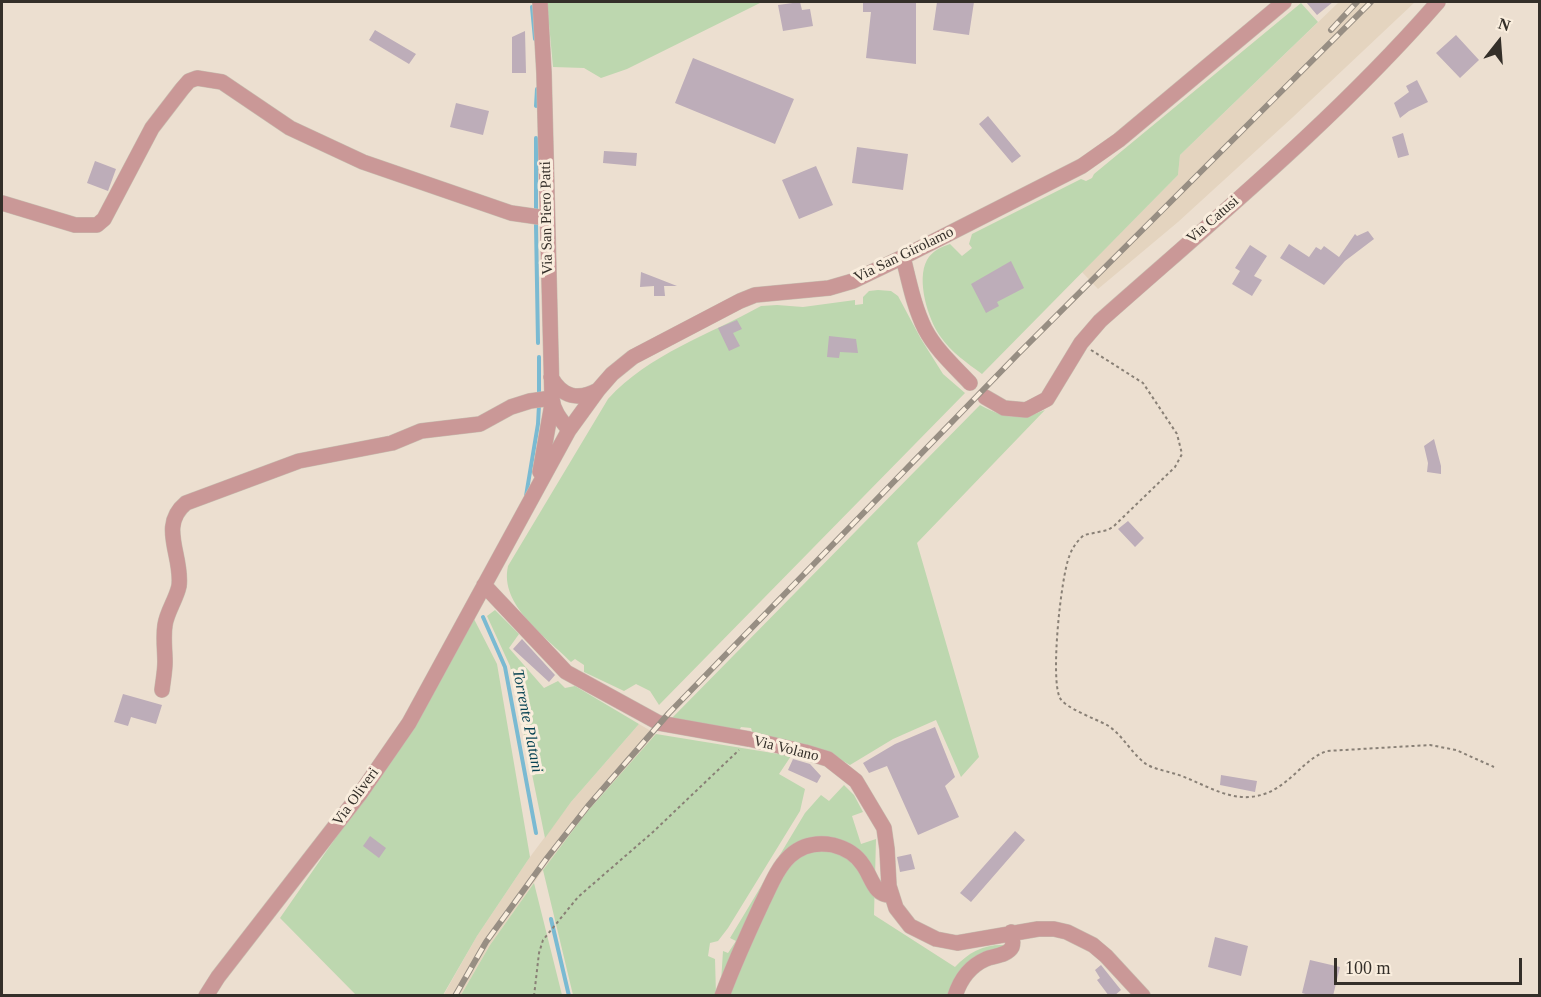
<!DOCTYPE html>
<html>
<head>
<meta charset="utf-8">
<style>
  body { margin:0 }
  #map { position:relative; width:1541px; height:997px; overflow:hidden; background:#ecdfd0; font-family:Georgia,serif }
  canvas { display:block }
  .frame { position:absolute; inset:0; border:3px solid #342f29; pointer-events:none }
  .north { position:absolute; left:1469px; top:12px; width:60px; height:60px; -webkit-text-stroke:4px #f9eddd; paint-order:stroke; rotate:17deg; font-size:16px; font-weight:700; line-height:24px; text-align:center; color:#342f29 }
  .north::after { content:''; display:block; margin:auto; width:21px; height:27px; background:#342f29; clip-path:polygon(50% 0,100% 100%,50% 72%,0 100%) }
  .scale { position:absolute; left:1334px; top:958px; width:188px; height:27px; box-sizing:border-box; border:3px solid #342f29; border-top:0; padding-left:8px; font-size:18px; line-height:21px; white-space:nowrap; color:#342f29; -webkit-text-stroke:4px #f9eddd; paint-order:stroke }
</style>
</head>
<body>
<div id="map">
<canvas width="1541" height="997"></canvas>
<div class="frame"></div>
<div class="north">N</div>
<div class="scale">100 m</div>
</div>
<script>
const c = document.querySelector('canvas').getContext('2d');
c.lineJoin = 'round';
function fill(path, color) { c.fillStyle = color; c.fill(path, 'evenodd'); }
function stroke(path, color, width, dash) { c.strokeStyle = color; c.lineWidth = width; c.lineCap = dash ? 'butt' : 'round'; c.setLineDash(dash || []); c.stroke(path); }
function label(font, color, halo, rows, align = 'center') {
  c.font = font + ' Georgia,serif'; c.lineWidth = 6; c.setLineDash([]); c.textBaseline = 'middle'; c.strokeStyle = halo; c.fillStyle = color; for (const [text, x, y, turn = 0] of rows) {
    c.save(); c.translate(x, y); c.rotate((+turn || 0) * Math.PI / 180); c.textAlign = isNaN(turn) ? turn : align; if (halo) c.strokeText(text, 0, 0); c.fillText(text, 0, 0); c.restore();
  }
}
const built = new Path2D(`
  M 1339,2 L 1415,2 L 1293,117 L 1178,222 L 1098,289 L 1082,272 L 1178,175 L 1180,155 Z
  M 639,724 L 656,734 L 586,813 L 543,870 L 490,945 L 461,995 L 443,996 L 477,936 L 530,857 L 571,802 Z`);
const green = new Path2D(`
  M 547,2 L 762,2 L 627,69 L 601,78 L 584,68 L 553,67 Z
  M 1301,3 L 1318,22 L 1180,155 L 1178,175 L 982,374 C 967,363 951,352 940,336 C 928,319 916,280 927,260 C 932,251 941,247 950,244 L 962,256 L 972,248 L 969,244 L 972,234 L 1081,179 L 1086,181 L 1092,178 L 1094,174 Z
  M 878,290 L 891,291 L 898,296 L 921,339 L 943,374 L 965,393 L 659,705 L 650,691 L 636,684 L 624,691 L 584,672 L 584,665 L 575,659 L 571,662 C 546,637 499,605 508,566 L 608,399 C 649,354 709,335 761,306 L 777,305 L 803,307 L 855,300 L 855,305 L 863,304 L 863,297 L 869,291 Z
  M 980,405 C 1004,418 1019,421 1045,410 L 917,543 L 979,757 L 961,777 L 936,720 L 893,739 L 850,765 C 817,745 790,740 753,734 L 751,728 L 741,727 L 739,731 L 672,718 Z
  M 495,610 L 519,634 L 509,648 L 544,688 L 558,681 L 565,688 L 575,686 L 639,724 L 571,802 L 545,838 L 510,666 L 487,616 Z
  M 474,619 L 497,664 L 530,857 L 477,936 L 443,995 L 356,995 L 280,918 L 364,797 Z
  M 656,734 L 791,756 L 779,774 L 805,789 L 800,811 L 728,928 L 718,941 L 710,943 L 708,956 L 715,959 L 716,995 L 573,995 L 543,870 L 586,813 Z
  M 844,785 L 854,795 L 863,812 L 852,816 L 861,844 L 876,839 L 874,915 L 955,967 C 969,952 984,944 1005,945 L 952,996 L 723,995 L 721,982 L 723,951 L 728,953 L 736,941 L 730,938 L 805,813 L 821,795 L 829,801 Z
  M 534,883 L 562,995 L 461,995 L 490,945 Z`);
const stream = new Path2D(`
  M 532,7 L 535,39
  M 536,106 L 537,89
  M 536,138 L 536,210
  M 536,225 L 538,343
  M 539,357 L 539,393
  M 526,496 L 538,424 L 539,405
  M 483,617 L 505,667 L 536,833
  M 551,919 L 569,996`);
const building = new Path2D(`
  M 800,2 L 802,10 L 810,9 L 813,26 L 783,31 L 778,5 Z
  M 863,2 L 916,2 L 916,64 L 866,58 L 871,12 L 863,12 Z
  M 937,2 L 974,2 L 969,35 L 933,30 Z
  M 1306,2 L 1333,2 L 1317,15 Z
  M 375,30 L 416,54 L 409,64 L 369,40 Z
  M 525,31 L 526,73 L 512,73 L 512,37 Z
  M 1456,35 L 1479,60 L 1460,78 L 1436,53 Z
  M 693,58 L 794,99 L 775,144 L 675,103 Z
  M 1417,80 L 1428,102 L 1409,111 L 1400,118 L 1394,103 L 1409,92 L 1406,86 Z
  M 456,103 L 489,111 L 483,135 L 450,127 Z
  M 988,116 L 1021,156 L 1012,163 L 979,124 Z
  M 1403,133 L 1409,155 L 1398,158 L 1392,137 Z
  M 857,147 L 908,154 L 903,190 L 852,183 Z
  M 604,151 L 637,153 L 636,166 L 603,163 Z
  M 95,161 L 116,169 L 108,191 L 87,183 Z
  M 816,166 L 833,205 L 799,219 L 782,180 Z
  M 1368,231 L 1374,239 L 1345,261 L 1324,285 L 1280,258 L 1289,244 L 1309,257 L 1316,247 L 1321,250 L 1324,246 L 1339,257 L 1355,234 L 1357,236 Z
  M 1250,245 L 1267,256 L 1254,276 L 1262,280 L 1252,296 L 1232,284 L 1240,271 L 1235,268 Z
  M 1011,261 L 1024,288 L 997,302 L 999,306 L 986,313 L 971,284 Z
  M 641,272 L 654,277 L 677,286 L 664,286 L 665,296 L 654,296 L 654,286 L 640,287 Z
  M 737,320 L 742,329 L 733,333 L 740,346 L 729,351 L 718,328 Z
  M 829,336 L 856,339 L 858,353 L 840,352 L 839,358 L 827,357 Z
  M 1434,439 L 1441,466 L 1441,474 L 1427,472 L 1428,463 L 1424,446 Z
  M 1128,521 L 1144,538 L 1135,547 L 1118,529 Z
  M 522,639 L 555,675 L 549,682 L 513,649 Z
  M 123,694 L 162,705 L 156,724 L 131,717 L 128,726 L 114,722 Z
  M 935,727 L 955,777 L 945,786 L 959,817 L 918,835 L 887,766 L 869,773 L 863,763 L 895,744 Z
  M 793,759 L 810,764 L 821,776 L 817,783 L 788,770 Z
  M 1221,775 L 1257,781 L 1255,792 L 1220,785 Z
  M 1015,831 L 1025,840 L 971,902 L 960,893 Z
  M 370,836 L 386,848 L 379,858 L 363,846 Z
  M 911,854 L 915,869 L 900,872 L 897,857 Z
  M 1215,937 L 1248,946 L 1241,976 L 1208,967 Z
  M 1310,960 L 1340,967 L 1333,996 L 1312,996 L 1302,993 Z
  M 1101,965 L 1121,990 L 1114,996 L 1109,996 L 1097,980 L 1100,978 L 1095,970 Z`);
const path = new Path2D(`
  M 1091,350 L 1143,383 L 1177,434 L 1182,454 L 1175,467 L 1114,526 L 1108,530 L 1084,535 C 1077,541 1072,548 1069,557 C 1061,578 1050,679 1060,698 C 1065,708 1096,719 1107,725 C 1122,734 1131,753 1146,764 C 1154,769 1166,771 1176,774 C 1198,781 1225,799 1249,797 C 1286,795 1300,760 1327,751 L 1430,745 L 1456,750 L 1494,767
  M 534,996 L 539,953 L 543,940 L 578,897 L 653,832 L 739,750`);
const minor = new Path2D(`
  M 540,2 L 544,73 L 552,398 C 553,411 561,420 569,430
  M 2,203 L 75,225 L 97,225 L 104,219 L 152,128 L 182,89 L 189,81 L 197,78 L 222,82 L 290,128 L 363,162 L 511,213 L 546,218
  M 903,257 C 909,281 914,307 925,329 C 936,350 954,366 970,383
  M 551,377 C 562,397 578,401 598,390
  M 985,397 L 1004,408 L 1026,410 L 1047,399 L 1081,343 L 1100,321 C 1216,218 1336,119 1438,2
  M 540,472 L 552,404
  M 484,585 L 566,672 L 659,723 L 749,739 L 805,752 L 828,759 L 856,781 L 884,828 L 887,849 L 889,886 L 896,908 L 910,926 L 936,939 L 957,943 L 1038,929 L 1054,929 L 1067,932 L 1093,945 L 1106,956 L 1143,996
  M 162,690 C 163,681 165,671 165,662 C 165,650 163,637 165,625 C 167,611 176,600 179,586 C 183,556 158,526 186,503 L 299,461 L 392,443 L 421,431 L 480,424 L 511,407 L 530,401 L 552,398
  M 206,996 L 218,977 L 360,794 L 409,723 L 569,430 L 598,390 L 612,374 L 633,357 L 740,301 L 755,295 L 829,288 L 853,281 L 903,257 L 1082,166 L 1119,140 L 1284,2
  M 722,996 C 734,964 748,933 762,903 C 770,887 777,868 790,856 C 802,845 817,842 833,845 C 845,848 856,854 863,865 C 872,877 874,897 892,895
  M 955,996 C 960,980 970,966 986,959 C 994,956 1008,955 1012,947 C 1014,942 1012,937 1011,932`);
const rail = new Path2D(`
  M 1331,30 L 1357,2
  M 455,996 L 486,942 L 547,858 L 588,806 L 669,713 L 1018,354 L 1371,2`);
const streetNames = [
  ["Via San Piero Patti",547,218,-91],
  ["Via Catusi",1213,220,-41],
  ["Via San Girolamo",904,255,-26],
  ["Via Volano",786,749,14],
  ["Via Oliveri",356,797,-54]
];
const waterNames = [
  ["Torrente Platani",527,721,79]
];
fill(built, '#e4d4bf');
fill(green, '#bdd7af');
stroke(stream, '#7abad2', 4);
fill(building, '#bdadb9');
stroke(minor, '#c7bcaf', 16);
stroke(path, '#898076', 2, [3, 3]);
stroke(minor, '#ca9897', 15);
stroke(rail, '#978e83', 6);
stroke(rail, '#f9eddd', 4, [11]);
label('15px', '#342f29', '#f9eddd', streetNames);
label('italic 16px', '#074253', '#f9eddd', waterNames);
</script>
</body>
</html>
